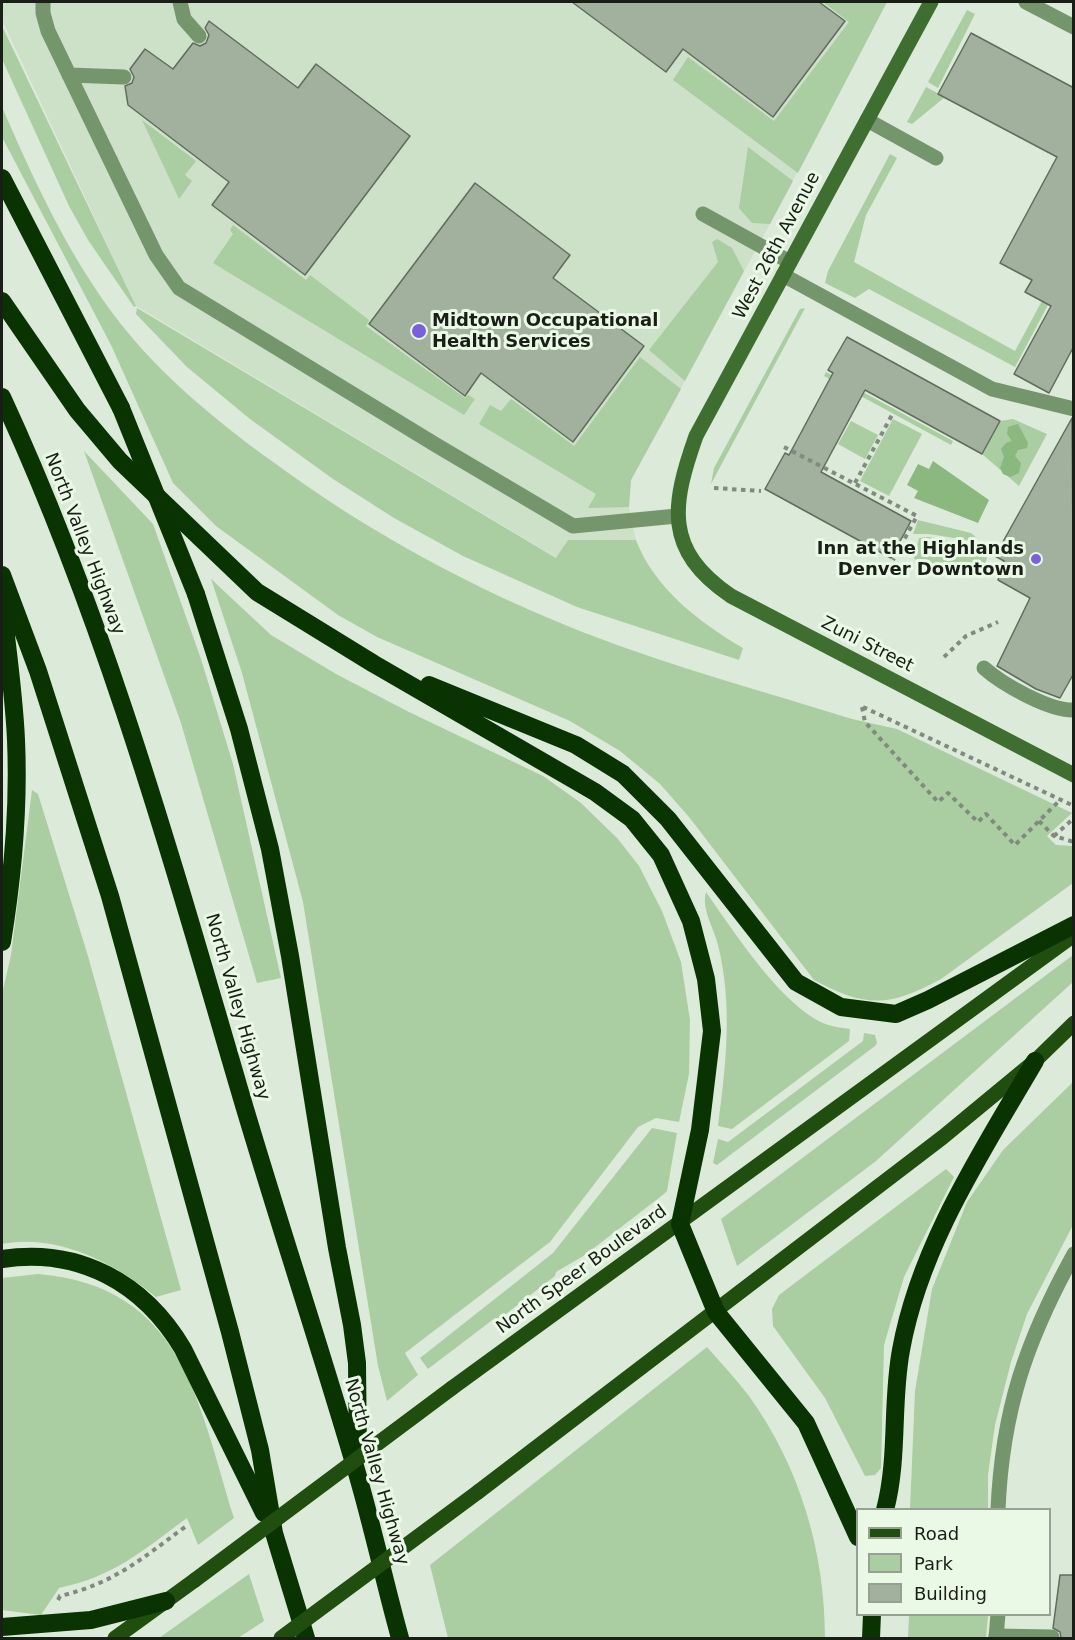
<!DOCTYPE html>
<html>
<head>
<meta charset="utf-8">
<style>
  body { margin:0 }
  #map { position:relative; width:1075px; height:1640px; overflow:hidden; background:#dcebd9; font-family:"DejaVu Sans",sans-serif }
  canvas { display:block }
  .frame { position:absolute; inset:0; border:3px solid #191e17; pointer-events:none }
  .legend { position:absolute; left:856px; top:1508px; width:195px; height:108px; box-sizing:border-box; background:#eaf8e6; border:2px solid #96a193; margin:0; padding:8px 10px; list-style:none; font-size:18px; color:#191e17 }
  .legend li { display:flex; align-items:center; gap:12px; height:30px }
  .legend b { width:30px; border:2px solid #96a193 }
</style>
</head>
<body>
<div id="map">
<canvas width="1075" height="1640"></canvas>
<div class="frame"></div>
<ul class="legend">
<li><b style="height:8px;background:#1f4e0f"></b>Road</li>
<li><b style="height:16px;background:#aacda1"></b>Park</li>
<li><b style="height:16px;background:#a2b09e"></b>Building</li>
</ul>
</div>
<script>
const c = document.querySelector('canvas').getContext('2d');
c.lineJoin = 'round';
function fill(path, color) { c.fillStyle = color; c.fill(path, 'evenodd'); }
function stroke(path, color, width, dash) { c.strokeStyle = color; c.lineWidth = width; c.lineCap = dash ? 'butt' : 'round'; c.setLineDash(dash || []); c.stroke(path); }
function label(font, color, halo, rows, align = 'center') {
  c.font = font + ' "DejaVu Sans",sans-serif'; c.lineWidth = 6; c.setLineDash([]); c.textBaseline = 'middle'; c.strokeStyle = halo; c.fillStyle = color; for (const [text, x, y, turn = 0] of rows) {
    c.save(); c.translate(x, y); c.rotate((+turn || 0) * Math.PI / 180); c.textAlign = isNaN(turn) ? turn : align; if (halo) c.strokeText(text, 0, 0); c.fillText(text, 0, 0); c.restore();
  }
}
const built = new Path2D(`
  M 2,2 L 887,2 L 770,224 L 631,480 L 629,507 L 636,540 L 568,540 L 557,558 L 136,306 L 2,20 Z`);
const green = new Path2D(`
  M 823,2 L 887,2 L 798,173 L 673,80 L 688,57 L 774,121 L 849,22 Z
  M 967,10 L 975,14 L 938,88 L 928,82 Z
  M 2,26 L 136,306 L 134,307 L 88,240 L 69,206 L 2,59 Z
  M 926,87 L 945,97 L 912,124 L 907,122 Z
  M 2,107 C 35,183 69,257 120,323 C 162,376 215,420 269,459 C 366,531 473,589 585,633 C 672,667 763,691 852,719 L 897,729 L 1072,813 L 1047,836 L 1056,845 L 1073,846 L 1073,883 L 941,979 C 890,1007 866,1008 814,980 L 689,817 L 660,784 L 620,751 L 570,721 L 377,637 L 338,615 L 216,526 L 173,483 L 111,345 L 2,137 Z
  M 142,120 L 196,161 L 185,175 L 192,181 L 179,199 Z
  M 748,147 L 793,181 L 770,224 L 752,223 L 739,208 Z
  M 890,154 L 897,158 L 866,215 L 854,262 L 1015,351 L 1073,243 L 1073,258 L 1015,367 L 869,289 L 855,298 L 825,283 L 828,271 Z
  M 233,225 L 306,280 L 310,275 L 369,320 L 366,326 L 465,398 L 468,395 L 475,399 L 464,415 L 213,263 L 233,234 L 230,230 Z
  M 717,239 L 732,248 L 744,271 L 685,381 L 649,350 L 718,262 L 712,242 Z
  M 137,308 L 556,558 L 568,540 L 636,540 C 654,588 700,623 743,648 L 739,660 L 577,607 L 463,556 L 394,518 L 333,479 L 250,419 L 187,367 L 136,314 Z
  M 805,308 L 711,484 L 714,468 L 800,309 Z
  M 640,357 L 681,389 L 631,480 L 629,507 L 588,508 L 596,494 L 479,424 L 490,405 L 501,411 L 511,399 L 574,446 Z
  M 826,372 L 953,441 L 951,445 L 824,376 Z
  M 893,419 L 922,434 L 889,496 L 860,481 Z
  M 1013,419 L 1047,434 L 1019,486 L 982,454 L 1000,421 Z
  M 851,421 L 878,435 L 865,459 L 838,444 Z
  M 84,451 L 153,524 L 201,659 L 233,764 L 281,978 L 257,983 L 181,723 Z
  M 918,520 L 971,533 L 977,538 L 973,541 L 929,534 L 913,534 Z
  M 929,537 L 965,545 L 980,544 L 987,558 L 982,574 L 971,577 L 955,570 L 914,559 L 919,538 Z
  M 211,579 L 271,635 L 336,674 L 409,712 L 543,776 L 581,803 L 618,839 L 639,866 L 662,911 L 681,962 L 690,1020 L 689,1074 L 679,1122 L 656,1118 L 638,1127 L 550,1242 L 405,1353 L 418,1375 L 387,1401 L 378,1366 L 303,902 L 242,673 Z
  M 32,790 L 38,794 L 88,956 L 181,1290 L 156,1297 C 115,1263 57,1233 2,1244 L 2,994 L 11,955 Z
  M 706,892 C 733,930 783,1009 828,1025 C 835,1027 843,1028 850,1029 L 849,1041 L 732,1129 L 718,1126 C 726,1065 733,1005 718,945 C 714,928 701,909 706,892 Z
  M 1073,955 L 1073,982 L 876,1161 L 737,1266 L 721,1219 Z
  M 864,1033 L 875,1035 L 877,1043 L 875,1046 L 717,1165 L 713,1163 L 718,1139 L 728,1142 L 863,1041 Z
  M 1073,1082 L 1073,1225 L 1027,1314 L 1011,1362 L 995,1425 L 988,1475 L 988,1509 L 910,1509 L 915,1391 L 932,1289 L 967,1202 L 1003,1150 Z
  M 652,1128 L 677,1133 L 667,1191 L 664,1194 L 585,1255 L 556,1272 L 555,1276 L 498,1320 L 495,1318 L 428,1369 L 420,1358 L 553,1253 Z
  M 946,1169 L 954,1177 L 904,1277 L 884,1345 L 881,1468 L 875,1475 L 865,1476 L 825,1398 L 773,1326 L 772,1309 L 779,1295 Z
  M 38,1274 C 183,1286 198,1402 234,1518 L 198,1545 L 187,1518 C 142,1551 115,1576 59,1588 L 41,1615 L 2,1610 L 2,1278 Z
  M 707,1347 C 721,1363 736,1379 749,1396 C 800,1467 825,1552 825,1638 L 448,1638 L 430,1565 Z
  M 249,1574 L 264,1621 L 238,1638 L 159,1638 Z
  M 909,1615 L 988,1615 L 986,1638 L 908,1638 Z`);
const water = new Path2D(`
  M 1018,424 L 1028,443 L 1027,448 L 1018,450 L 1015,456 L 1021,463 L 1019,473 L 1010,477 L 1003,474 L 1000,468 L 1004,457 L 1001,449 L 1006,443 L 1012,441 L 1007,434 L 1008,427 Z
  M 933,461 L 989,500 L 978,523 L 914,498 L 918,491 L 907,485 L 918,464 L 929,469 Z`);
const building = new Path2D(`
  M 572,2 L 819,2 L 845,21 L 773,117 L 683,49 L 666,72 Z
  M 209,21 L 298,88 L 316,64 L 410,136 L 305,275 L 212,205 L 229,182 L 128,105 L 125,86 L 132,83 L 134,77 L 130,69 L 145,49 L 173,69 L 193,43 L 200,46 L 206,43 L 209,35 L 205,28 Z
  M 971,33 L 1074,88 L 1074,346 L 1049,393 L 1014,374 L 1051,306 L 1025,292 L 1032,280 L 1000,263 L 1057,157 L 938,94 Z
  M 475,183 L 570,255 L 553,278 L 644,346 L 573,442 L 481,373 L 465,396 L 369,324 Z
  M 847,337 L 1000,421 L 982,454 L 865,390 L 821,472 L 911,521 L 891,558 L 765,489 L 785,453 L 789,455 L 833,373 L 828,370 Z
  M 1072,418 L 1074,673 L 1060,698 L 1036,689 L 997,666 L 1030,598 L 998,580 L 1004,561 L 995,556 Z
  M 1060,1575 L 1074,1575 L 1074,1638 L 1061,1638 L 1060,1632 L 1053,1628 Z`);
const path = new Path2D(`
  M 784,447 L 917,516 L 893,560
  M 855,483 L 892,415
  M 714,488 L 761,491
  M 944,657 L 966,636 L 998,622
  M 862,707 L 865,722 L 938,802 L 948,793 L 978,822 L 986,814 L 1015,845 L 1061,799
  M 863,707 L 1074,806
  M 1039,821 L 1054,836 L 1074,842
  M 1054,836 L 1074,818
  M 58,1600 L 60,1596 C 115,1583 141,1559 185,1527`);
const lane = new Path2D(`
  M 43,2 L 43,13 L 48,31 L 156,255 L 179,288 L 436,445 L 573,526 L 677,516
  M 180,2 L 184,19 L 199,36
  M 69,75 L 124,77
  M 867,120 L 936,158
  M 703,214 L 790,262
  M 783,275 L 992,389 L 1074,409
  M 984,668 C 1002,684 1049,711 1074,710
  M 996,1636 L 1052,1637`);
const street = new Path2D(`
  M 1026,2 L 1074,27
  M 998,1510 C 1002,1411 1026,1341 1074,1254
  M 996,1638 L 998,1614`);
const secondary = new Path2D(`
  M 931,2 L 696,436 C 672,504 663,550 731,596 L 1074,775`);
const primary = new Path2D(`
  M 452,1388 L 1074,935
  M 478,1492 L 943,1137 L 1035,1061 L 1074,1023
  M 115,1638 L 195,1580`);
const highway = new Path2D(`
  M 2,178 L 121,408
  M 2,301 L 77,410 L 120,461 L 257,592 L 374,664 L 595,792 L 632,819 L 661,855 L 691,921 L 706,979 L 712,1031 L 700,1130 L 680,1224 L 716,1312 L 806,1423 L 858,1537
  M 2,397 C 104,617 170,853 238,1085 C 276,1215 319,1343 357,1473 C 373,1528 385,1584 400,1638
  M 2,575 L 38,671 L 110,896 L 230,1332 L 260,1450 L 274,1533 L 306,1638
  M 196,594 L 239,729 L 270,849 L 290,956 L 337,1248 L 352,1325 L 357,1363 L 358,1455
  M 2,602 C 7,648 14,694 16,740 C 19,808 13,875 2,942
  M 429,685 L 576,745 L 623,774 L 668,819 L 796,982 L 841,1007 L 896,1014 L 928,1000 L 1074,925
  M 2,1259 C 79,1247 144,1283 183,1349 L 264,1513
  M 885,1510 C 899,1456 891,1404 901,1350 C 920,1245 982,1152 1035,1061
  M 2,1627 L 91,1620 L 166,1601
  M 871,1638 L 872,1614`);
const primaryBridge = new Path2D(`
  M 195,1580 L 452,1388
  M 281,1638 L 478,1492`);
const highwayBridge = new Path2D(`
  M 121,408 L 196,594`);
const markers = [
  [419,331,8,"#7a61db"],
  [1036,559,6,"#7a61db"]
];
const streetNames = [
  ["West 26th Avenue",777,246,-62],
  ["North Valley Highway",84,544,69],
  ["Zuni Street",867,645,27],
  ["North Valley Highway",237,1007,74],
  ["North Speer Boulevard",582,1270,-36],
  ["North Valley Highway",376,1472,74]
];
const poiNames = [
  ["Midtown Occupational",432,321],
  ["Health Services",432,342],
  ["Inn at the Highlands",1024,549,"right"],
  ["Denver Downtown",1024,570,"right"]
];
fill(built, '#cde1c8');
fill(green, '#aacda1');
fill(water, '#8ab87e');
fill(building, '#a2b09e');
stroke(building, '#606d5d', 1.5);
stroke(path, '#808a7e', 4, [4.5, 4.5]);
stroke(lane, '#75956c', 15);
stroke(street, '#75956c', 15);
stroke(secondary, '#3e6e30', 15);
stroke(primary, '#1f4e0f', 15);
stroke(highway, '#093300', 18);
stroke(primaryBridge, '#1f4e0f', 15);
stroke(highwayBridge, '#093300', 18);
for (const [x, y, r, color] of markers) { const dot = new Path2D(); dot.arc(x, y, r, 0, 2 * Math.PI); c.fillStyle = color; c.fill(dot); stroke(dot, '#eaf8e6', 2); }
label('18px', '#191e17', '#eaf8e6', streetNames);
label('bold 18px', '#191e17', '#eaf8e6', poiNames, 'left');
</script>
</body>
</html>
